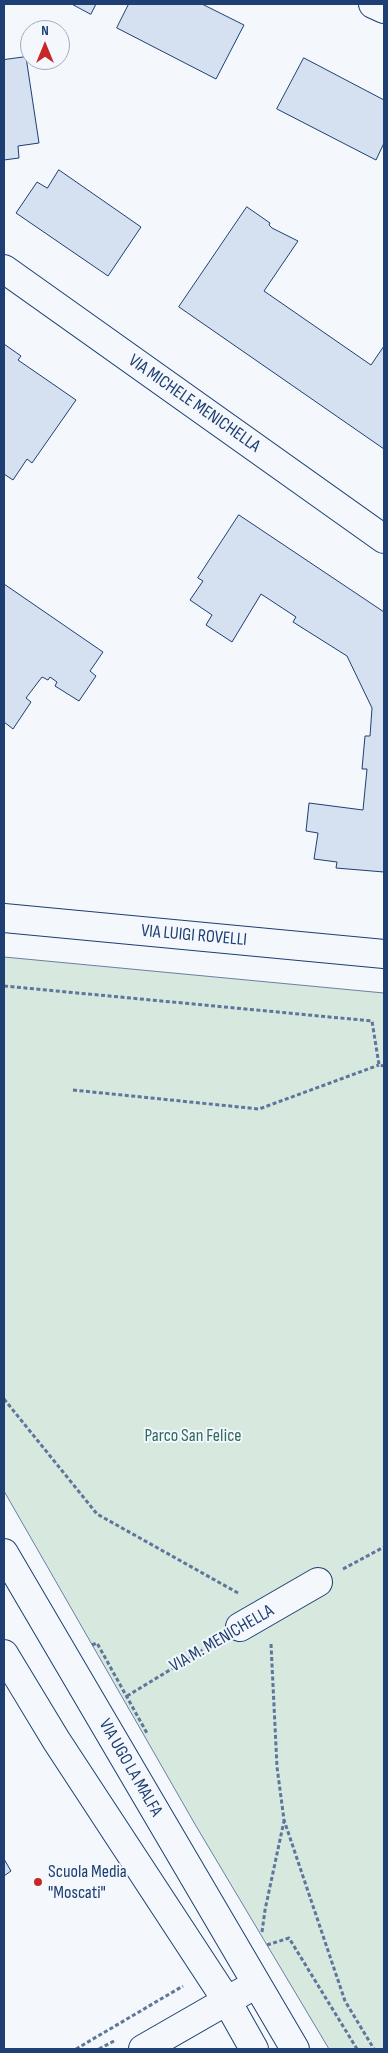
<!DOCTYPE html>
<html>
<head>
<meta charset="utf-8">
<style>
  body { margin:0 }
  #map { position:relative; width:388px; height:2053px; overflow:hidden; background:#f4f7fb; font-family:"Sofia Sans Condensed",sans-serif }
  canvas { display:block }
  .frame { position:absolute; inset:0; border:5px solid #1d3f73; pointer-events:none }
  .north { position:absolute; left:20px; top:20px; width:50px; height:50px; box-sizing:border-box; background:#f4f7fb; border:1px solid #9eadc5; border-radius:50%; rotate:0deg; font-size:14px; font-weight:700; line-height:20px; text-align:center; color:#1d3f73 }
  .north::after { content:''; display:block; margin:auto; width:18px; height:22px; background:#c62828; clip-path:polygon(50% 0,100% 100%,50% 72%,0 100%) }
</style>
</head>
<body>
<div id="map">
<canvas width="388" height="2053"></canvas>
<div class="frame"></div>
<div class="north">N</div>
</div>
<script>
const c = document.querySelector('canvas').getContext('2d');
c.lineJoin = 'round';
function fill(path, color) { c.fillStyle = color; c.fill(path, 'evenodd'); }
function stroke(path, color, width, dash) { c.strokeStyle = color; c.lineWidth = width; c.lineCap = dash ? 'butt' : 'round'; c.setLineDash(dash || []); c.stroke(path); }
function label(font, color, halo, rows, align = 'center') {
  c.font = font + ' "Sofia Sans Condensed",sans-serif'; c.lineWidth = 4; c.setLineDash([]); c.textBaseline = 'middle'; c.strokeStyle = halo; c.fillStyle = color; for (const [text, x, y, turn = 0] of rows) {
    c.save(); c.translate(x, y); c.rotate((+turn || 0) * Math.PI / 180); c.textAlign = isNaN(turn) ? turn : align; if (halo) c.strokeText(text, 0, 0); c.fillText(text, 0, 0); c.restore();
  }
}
const green = new Path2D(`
  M 4,957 L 384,993 L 384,2049 L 329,2049 L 196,1826 L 4,1491 Z`);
const building = new Path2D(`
  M 72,4 L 96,4 L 91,14 Z
  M 129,4 L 202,4 L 244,25 L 216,79 L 117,28 Z
  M 26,57 L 39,143 L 18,146 L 19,158 L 4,160 L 4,60 Z
  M 304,58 L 384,100 L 384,143 L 376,160 L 277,109 Z
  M 59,170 L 141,227 L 108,276 L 16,213 L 37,182 L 47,188 Z
  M 247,207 L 270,223 L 269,225 L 272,228 L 298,241 L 264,291 L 371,365 L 384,346 L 384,449 L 179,307 Z
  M 4,344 L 21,356 L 18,360 L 76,400 L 32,463 L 27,459 L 13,480 L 4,474 Z
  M 239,515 L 384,612 L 384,872 L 336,868 L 337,862 L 314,859 L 318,833 L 306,831 L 309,803 L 363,810 L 367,769 L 362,769 L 365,736 L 370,736 L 372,708 L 347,656 L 293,622 L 296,617 L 261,594 L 232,642 L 206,625 L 212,615 L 190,600 L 203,581 L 198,578 Z
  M 4,584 L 103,652 L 90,671 L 96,676 L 79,701 L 55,686 L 57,682 L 50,677 L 48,680 L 42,677 L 26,698 L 31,702 L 13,729 L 4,722 Z
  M 4,1859 L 11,1871 L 4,1876 Z`);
const path = new Path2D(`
  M 4,986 L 372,1021 L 379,1065 L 384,1066
  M 73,1090 L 259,1109 L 379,1065
  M 4,1399 L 97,1514 L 238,1593
  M 343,1569 L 384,1547
  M 271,1644 L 277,1767 L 284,1820 L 345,2001 L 374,2049
  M 92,1645 L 97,1643 L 148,1735
  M 127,1696 L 216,1642
  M 262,1932 L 265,1910 L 284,1821
  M 267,1945 L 289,1938 L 357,2049
  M 76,2049 L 183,1986
  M 99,2049 L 114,2041`);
const street = new Path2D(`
  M 373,4 L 384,9
  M 4,269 L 384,539
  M 4,918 L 384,954
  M 4,1553 L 295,2049
  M 240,1627 L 318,1582
  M 4,1654 L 56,1740 L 227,2001 L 254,2049
  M 143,2049 L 244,1991`);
const markers = [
  [38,1882,5,"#c62828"]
];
const streetNames = [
  ["VIA MICHELE MENICHELLA",194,404,35],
  ["VIA LUIGI ROVELLI",194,936,5],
  ["VIA M. MENICHELLA",222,1639,-30],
  ["VIA UGO LA MALFA",130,1768,60]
];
const parkNames = [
  ["Parco San Felice",193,1436]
];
const poiNames = [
  ["Scuola Media",48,1872],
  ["\"Moscati\"",48,1893]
];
fill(green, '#d7e8df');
stroke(green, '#687fa3', 1);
fill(building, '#d5e0f0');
stroke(building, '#1d3f73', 1);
stroke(street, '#1d3f73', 30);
stroke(path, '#5e769c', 3, [4, 2.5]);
stroke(street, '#f4f7fb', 28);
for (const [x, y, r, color] of markers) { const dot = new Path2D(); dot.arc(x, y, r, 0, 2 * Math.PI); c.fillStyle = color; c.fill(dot); stroke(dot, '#f4f7fb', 2); }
label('18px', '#1d3f73', '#f4f7fb', streetNames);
label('18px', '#2c6c60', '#f4f7fb', parkNames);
label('18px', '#1d3f73', '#f4f7fb', poiNames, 'left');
</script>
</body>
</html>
